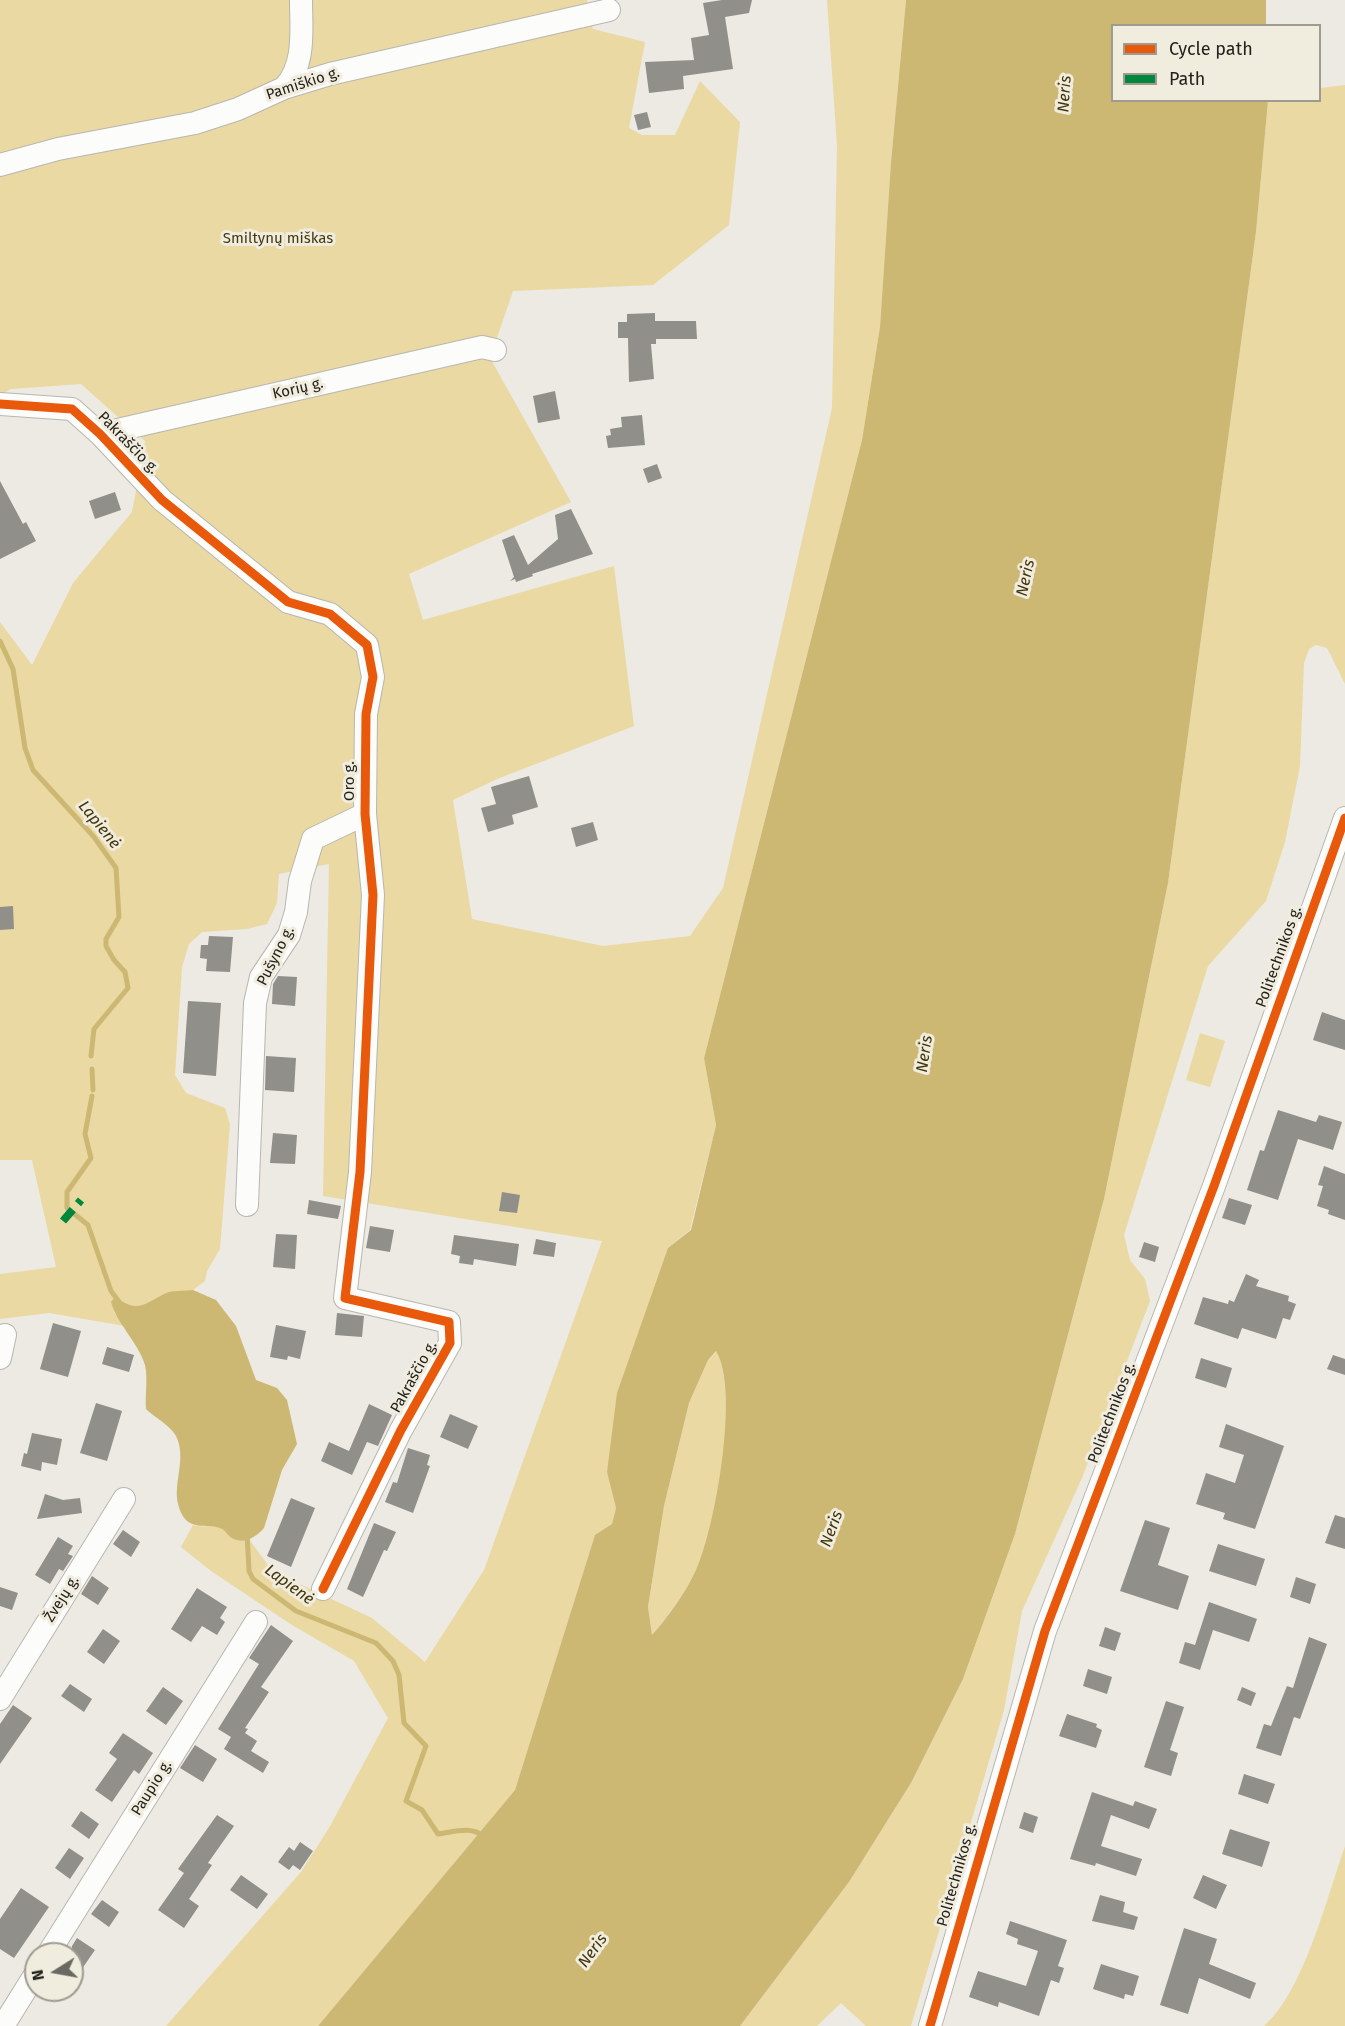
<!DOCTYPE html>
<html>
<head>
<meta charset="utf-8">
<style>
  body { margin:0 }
  #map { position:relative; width:1345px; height:2026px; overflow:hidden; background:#eceae2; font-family:"Fira Sans",sans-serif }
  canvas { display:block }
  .legend { position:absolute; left:1111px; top:24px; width:210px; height:78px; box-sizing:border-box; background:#f0ecde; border:2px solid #9e9b91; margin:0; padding:8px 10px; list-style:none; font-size:18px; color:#24221d }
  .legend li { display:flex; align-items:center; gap:12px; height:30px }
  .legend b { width:30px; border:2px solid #9e9b91 }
  .north { position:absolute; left:24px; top:1942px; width:60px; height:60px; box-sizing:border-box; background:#f0ecde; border:2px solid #9e9b91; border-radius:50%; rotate:259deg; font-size:16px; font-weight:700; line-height:24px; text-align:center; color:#24221d }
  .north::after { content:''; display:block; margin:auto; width:21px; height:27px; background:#6a6862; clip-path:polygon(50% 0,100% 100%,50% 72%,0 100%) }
</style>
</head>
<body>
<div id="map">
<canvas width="1345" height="2026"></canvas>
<ul class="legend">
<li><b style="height:8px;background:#e8590c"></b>Cycle path</li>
<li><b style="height:8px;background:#00873e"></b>Path</li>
</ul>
<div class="north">N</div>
</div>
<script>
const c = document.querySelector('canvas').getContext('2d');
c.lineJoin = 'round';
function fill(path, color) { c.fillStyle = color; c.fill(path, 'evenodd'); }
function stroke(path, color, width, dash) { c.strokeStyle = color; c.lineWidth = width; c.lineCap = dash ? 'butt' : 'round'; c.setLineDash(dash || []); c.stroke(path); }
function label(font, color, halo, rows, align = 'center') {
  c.font = font + ' "Fira Sans",sans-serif'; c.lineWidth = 6; c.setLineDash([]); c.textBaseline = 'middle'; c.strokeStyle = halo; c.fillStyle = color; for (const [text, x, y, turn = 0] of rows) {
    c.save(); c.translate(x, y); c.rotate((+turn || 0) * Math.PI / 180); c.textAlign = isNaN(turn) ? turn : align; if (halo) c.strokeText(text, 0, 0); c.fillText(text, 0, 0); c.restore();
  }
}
const green = new Path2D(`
  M 0,0 L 587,0 L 593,29 L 645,42 L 629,128 L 642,135 L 675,135 L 700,81 L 740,122 L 729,225 L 653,285 L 513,291 L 490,358 L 571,502 L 409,574 L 423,620 L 614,566 L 634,726 L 497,779 L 453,800 L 472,919 L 603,946 L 690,936 L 723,888 L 832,408 L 837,146 L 827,0 L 906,0 L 891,162 L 880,327 L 862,440 L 704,1058 L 716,1125 L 690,1230 L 668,1248 L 607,1471 L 616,1508 L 612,1525 L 595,1536 L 515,1790 L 318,2026 L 166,2026 L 301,1872 L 329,1828 L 388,1718 L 354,1661 L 292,1625 L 211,1571 L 181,1547 L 193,1525 C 201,1528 209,1525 218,1527 C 232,1531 229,1542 249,1539 L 272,1571 L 372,1618 L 425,1662 L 484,1570 L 602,1241 L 323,1196 L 329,864 L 279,874 L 277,903 L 267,924 L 247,929 L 202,932 L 189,944 L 182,967 L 175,1075 L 186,1093 L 225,1108 L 230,1124 L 220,1249 L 207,1271 L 205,1281 L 193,1290 L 166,1293 L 148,1305 L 136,1307 L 126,1304 L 114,1312 L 125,1326 L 49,1313 L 0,1319 L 0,1274 L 56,1267 L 32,1160 L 0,1160 L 0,622 L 32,665 L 73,583 L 132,512 L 145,441 L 81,384 L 11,389 L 0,395 Z
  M 1345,85 L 1345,684 L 1327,648 L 1316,645 L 1309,649 L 1304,663 L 1300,766 L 1285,842 L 1266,901 L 1208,966 L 1124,1235 L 1130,1260 L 1145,1279 L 1150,1301 L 1082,1478 L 1022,1611 L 1004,1710 L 911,2026 L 866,2026 L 841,2003 L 817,2026 L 740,2026 L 849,1882 L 911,1783 L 963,1679 L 1015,1534 L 1104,1199 L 1168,883 L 1256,232 L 1268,101 L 1320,100 L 1320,88 Z
  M 1200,1033 L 1225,1041 L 1210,1087 L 1186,1080 Z
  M 717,1351 C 738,1399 718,1523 696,1571 C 685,1593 668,1616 652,1635 L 648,1607 L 664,1506 L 689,1403 L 708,1360 Z
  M 1345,1846 L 1345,2026 L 1264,2026 C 1304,1991 1327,1897 1345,1846 Z`);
const water = new Path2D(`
  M 906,0 L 1266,0 L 1266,25 L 1112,26 L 1112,100 L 1268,101 L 1256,232 L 1168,883 L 1104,1199 L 1015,1534 L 963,1679 L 911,1783 L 849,1882 L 740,2026 L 318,2026 L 515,1790 L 595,1535 L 612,1524 L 616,1508 L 607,1472 L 617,1393 L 668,1248 L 691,1230 L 716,1125 L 704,1058 L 862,440 L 880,327 L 891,162 ZM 716,1351 C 740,1390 715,1529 696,1570 C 686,1592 668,1617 652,1635 L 648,1607 L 664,1506 L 689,1403 L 708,1360 Z
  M 193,1290 L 216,1300 L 236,1326 L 256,1380 L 277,1388 L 287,1400 L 297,1444 L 282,1470 L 264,1528 C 256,1537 244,1545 232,1538 C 228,1536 226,1531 222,1529 C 208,1521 186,1536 178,1504 C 173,1482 187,1458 176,1436 C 170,1425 155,1418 146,1409 C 145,1396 148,1378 145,1365 C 138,1342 117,1324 111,1302 L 115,1297 C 139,1313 142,1305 164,1294 C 171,1290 184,1291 193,1290 Z`);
const stream = new Path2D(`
  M 0,641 L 13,669 L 25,748 L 33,770 L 94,837 L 116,868 L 119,917 L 106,939 L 106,946 L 114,960 L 125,972 L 128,988 L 94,1029 L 91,1056
  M 92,1069 L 93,1090
  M 92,1096 L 85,1134 L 91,1158 L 67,1192 L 67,1208 L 88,1225 L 111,1291 L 120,1303
  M 247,1533 L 249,1571 L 253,1579 L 296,1611 L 376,1643 L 393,1661 L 399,1675 L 404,1723 L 426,1746 L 406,1801 L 422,1810 L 438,1834 C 453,1832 473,1825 484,1837`);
const building = new Path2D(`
  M 722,0 L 752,0 L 749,13 L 725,17 L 733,69 L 683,76 L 684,89 L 649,93 L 645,62 L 694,60 L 691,38 L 709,35 L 703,3 Z
  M 647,112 L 651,127 L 638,130 L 634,115 Z
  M 655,313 L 655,321 L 696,321 L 697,339 L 656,339 L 656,344 L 651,344 L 654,379 L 629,382 L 628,338 L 618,338 L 618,322 L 627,322 L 627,314 Z
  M 555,391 L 560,419 L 538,423 L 533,396 Z
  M 642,415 L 645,445 L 608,448 L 606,436 L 611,435 L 610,429 L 622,427 L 621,417 Z
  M 657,464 L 662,478 L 648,483 L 643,469 Z
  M 0,481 L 23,524 L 26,522 L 36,541 L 0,559 Z
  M 115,492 L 121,510 L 95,519 L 89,501 Z
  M 571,509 L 593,554 L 532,574 L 533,576 L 516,582 L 515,579 L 510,581 L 514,577 L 502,540 L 514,535 L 528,565 L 558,539 L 555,515 Z
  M 529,776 L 538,807 L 512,815 L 514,824 L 488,832 L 481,808 L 496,804 L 491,787 Z
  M 593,822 L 598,840 L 576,847 L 571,828 Z
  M 13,906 L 14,929 L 0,930 L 0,907 Z
  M 209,936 L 233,937 L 230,972 L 206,971 L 207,959 L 200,958 L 201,945 L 208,945 Z
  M 278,976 L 297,977 L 295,1006 L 272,1004 L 273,984 Z
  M 188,1001 L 221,1003 L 216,1076 L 183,1073 Z
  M 1322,1012 L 1345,1020 L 1345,1050 L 1313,1040 Z
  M 266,1056 L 296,1058 L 294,1092 L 265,1090 Z
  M 1278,1110 L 1316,1122 L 1319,1115 L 1342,1122 L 1333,1150 L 1298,1139 L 1278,1200 L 1247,1190 L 1260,1150 L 1264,1151 Z
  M 273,1133 L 297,1135 L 295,1164 L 270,1163 Z
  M 1324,1166 L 1345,1174 L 1345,1220 L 1328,1214 L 1329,1210 L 1317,1206 L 1323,1186 L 1318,1185 Z
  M 502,1192 L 520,1195 L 517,1213 L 499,1211 Z
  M 1229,1198 L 1252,1205 L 1245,1225 L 1222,1218 Z
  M 309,1200 L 341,1206 L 338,1219 L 307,1214 Z
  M 370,1226 L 394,1230 L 390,1252 L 366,1248 Z
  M 276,1234 L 297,1235 L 295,1269 L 273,1267 Z
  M 454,1235 L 519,1244 L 516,1266 L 474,1259 L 473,1265 L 459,1263 L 460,1256 L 451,1254 Z
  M 536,1239 L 556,1243 L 554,1257 L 533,1254 Z
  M 1144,1242 L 1159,1247 L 1155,1262 L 1139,1257 Z
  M 1246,1274 L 1259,1280 L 1256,1286 L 1289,1296 L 1288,1301 L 1296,1304 L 1290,1320 L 1283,1318 L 1276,1339 L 1242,1328 L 1238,1339 L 1194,1324 L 1203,1297 L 1228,1304 L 1229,1300 L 1234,1302 Z
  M 337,1313 L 364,1316 L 362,1337 L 335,1335 Z
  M 53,1323 L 81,1331 L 68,1377 L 40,1369 Z
  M 276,1325 L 306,1331 L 300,1359 L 288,1356 L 287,1360 L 270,1357 Z
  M 107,1347 L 134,1355 L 129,1372 L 102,1364 Z
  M 1333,1355 L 1345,1359 L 1345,1375 L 1327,1369 Z
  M 1201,1358 L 1232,1368 L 1226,1388 L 1195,1378 Z
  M 96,1403 L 122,1411 L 107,1461 L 80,1453 Z
  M 369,1404 L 392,1415 L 378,1446 L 367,1442 L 352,1475 L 321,1461 L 329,1442 L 349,1451 Z
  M 450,1414 L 478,1426 L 468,1449 L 440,1437 Z
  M 1226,1424 L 1284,1446 L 1255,1529 L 1223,1519 L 1225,1513 L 1196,1504 L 1206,1473 L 1235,1483 L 1244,1455 L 1219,1447 Z
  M 32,1433 L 62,1439 L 57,1465 L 42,1462 L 41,1471 L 21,1466 L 24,1453 L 27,1454 Z
  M 408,1448 L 430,1455 L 427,1465 L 430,1466 L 413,1513 L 385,1502 L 393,1482 L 397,1483 Z
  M 45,1494 L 63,1500 L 80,1498 L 82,1513 L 37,1519 Z
  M 291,1498 L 315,1508 L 291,1567 L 267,1556 Z
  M 1335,1515 L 1345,1518 L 1345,1549 L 1325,1543 Z
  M 1145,1520 L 1170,1528 L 1158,1565 L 1189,1576 L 1178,1610 L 1120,1591 Z
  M 374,1523 L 396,1532 L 387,1551 L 384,1550 L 363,1597 L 347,1589 Z
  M 123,1530 L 140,1542 L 131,1557 L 113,1544 Z
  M 58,1537 L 73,1546 L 68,1554 L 73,1556 L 63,1571 L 59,1569 L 50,1584 L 35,1575 Z
  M 1218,1544 L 1265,1559 L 1256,1586 L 1209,1571 Z
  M 92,1576 L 109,1588 L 98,1605 L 81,1594 Z
  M 1296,1577 L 1316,1584 L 1310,1604 L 1290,1597 Z
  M 0,1587 L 18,1593 L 12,1610 L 0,1606 Z
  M 197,1588 L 227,1607 L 220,1618 L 225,1622 L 217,1635 L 202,1626 L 191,1642 L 171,1629 Z
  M 1209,1602 L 1257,1619 L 1249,1642 L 1213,1630 L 1200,1670 L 1179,1663 L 1185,1642 L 1195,1645 Z
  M 271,1625 L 293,1641 L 261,1687 L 269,1692 L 245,1728 L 248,1729 L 245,1733 L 257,1741 L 251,1751 L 269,1762 L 263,1773 L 224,1749 L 231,1737 L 218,1729 L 259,1664 L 249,1658 Z
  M 1105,1627 L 1121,1633 L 1115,1651 L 1099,1646 Z
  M 103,1629 L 120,1641 L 104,1664 L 87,1652 Z
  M 1309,1637 L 1327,1644 L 1300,1719 L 1294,1717 L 1281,1756 L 1256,1748 L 1264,1724 L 1271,1726 L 1287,1686 L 1293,1688 Z
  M 1088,1669 L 1112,1677 L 1107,1694 L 1083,1686 Z
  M 70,1684 L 92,1699 L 84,1712 L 61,1696 Z
  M 163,1687 L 183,1701 L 166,1725 L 146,1711 Z
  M 1242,1687 L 1256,1693 L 1251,1706 L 1237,1700 Z
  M 1166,1701 L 1184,1707 L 1170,1750 L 1178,1753 L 1171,1776 L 1144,1767 Z
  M 13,1705 L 32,1718 L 0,1764 L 0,1724 Z
  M 1067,1714 L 1097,1724 L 1096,1727 L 1102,1730 L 1096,1748 L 1059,1736 Z
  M 123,1733 L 153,1753 L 139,1774 L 134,1770 L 112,1802 L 95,1790 L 117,1759 L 109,1753 Z
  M 195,1745 L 217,1759 L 203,1782 L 180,1768 Z
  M 1244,1774 L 1275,1784 L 1268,1804 L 1238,1794 Z
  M 1092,1792 L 1133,1806 L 1135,1801 L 1157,1809 L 1149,1829 L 1111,1815 L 1101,1846 L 1142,1859 L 1136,1876 L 1096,1863 L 1095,1866 L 1070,1859 Z
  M 81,1811 L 99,1824 L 89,1839 L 71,1826 Z
  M 1024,1812 L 1038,1817 L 1033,1833 L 1019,1828 Z
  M 217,1815 L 234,1826 L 208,1863 L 212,1865 L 189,1899 L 199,1906 L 184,1928 L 158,1910 L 184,1873 L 178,1869 Z
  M 1230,1829 L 1270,1842 L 1262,1867 L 1222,1854 Z
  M 300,1842 L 313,1851 L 300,1870 L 293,1865 L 289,1870 L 278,1862 L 289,1847 L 294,1851 Z
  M 69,1848 L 84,1858 L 70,1879 L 55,1868 Z
  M 241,1875 L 268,1894 L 257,1909 L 230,1890 Z
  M 1203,1875 L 1227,1885 L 1216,1909 L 1193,1898 Z
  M 21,1888 L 49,1907 L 14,1958 L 0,1949 L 0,1919 Z
  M 1100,1895 L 1125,1902 L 1123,1912 L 1138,1917 L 1134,1930 L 1092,1921 Z
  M 102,1900 L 119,1912 L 109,1927 L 91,1914 Z
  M 1010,1921 L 1067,1940 L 1058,1966 L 1064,1968 L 1059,1983 L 1051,1980 L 1039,2016 L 999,2002 L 998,2007 L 969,1997 L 978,1971 L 1026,1986 L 1038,1951 L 1017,1944 L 1018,1939 L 1006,1934 Z
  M 1184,1928 L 1217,1939 L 1209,1964 L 1256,1983 L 1250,1999 L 1199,1978 L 1188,2014 L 1160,2005 Z
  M 77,1938 L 95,1950 L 72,1983 L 72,1946 Z
  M 1101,1964 L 1139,1976 L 1133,1996 L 1125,1994 L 1124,1999 L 1093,1989 Z`);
const minor = new Path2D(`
  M 284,88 C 306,65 301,29 301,0
  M 0,165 L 58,149 L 195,123 L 238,109 L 284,88 L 330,74 L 609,10
  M 0,404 L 72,409 L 100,434 L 162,500 L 288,602 L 330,614 L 367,645 L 373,677 L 366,714 L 365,814 L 373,895 L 360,1172 L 345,1298 L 449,1322 L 450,1343 L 401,1430 L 323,1589
  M 100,434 L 482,347 L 495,350
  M 247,1205 L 255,1003 L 261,977 L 289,935 L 296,912 L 300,881 L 313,839 L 365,814
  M 0,1358 L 5,1335
  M 0,1699 L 124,1499
  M 48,1954 L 256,1622
  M 3,2026 L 36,1973
  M 930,2026 L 1045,1631 L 1214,1186 L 1345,818`);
const quiet = new Path2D(`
  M 63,1221 L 81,1200`);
const cycleway = new Path2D(`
  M 0,404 L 72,409 L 100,434 L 162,500 L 288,602 L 330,614 L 367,645 L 373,677 L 366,714 L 365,814 L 373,895 L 360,1172 L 345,1298 L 449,1322 L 450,1343 L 401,1430 L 323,1589
  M 930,2026 L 1045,1631 L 1214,1186 L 1345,818`);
const streetNames = [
  ["Pamiškio g.",303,84,-18],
  ["Korių g.",298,389,-13],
  ["Pakraščio g.",128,443,46],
  ["Oro g.",350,781,-90],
  ["Pušyno g.",276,956,-63],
  ["Politechnikos g.",1279,957,-70],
  ["Pakraščio g.",414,1377,-61],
  ["Politechnikos g.",1112,1413,-69],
  ["Žvejų g.",62,1599,-58],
  ["Paupio g.",152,1788,-58],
  ["Politechnikos g.",957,1875,-74]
];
const parkNames = [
  ["Smiltynų miškas",278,239]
];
const waterNames = [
  ["Neris",1065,94,-86],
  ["Neris",1026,578,-78],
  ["Lapienė",99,825,51],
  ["Neris",925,1054,-82],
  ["Neris",832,1529,-70],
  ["Lapienė",289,1585,36],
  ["Neris",593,1951,-54]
];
fill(green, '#ead9a2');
fill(water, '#ccb873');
stroke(stream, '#ccb873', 5);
fill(building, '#908f89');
stroke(minor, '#b7b6b0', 24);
stroke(minor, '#fcfcfb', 22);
stroke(quiet, '#00873e', 8, [15, 8]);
stroke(cycleway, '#e8590c', 9);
label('15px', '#24221d', '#f0ecde', streetNames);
label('15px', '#453910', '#f0ecde', parkNames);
label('italic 16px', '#40340a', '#f0ecde', waterNames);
</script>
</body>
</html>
